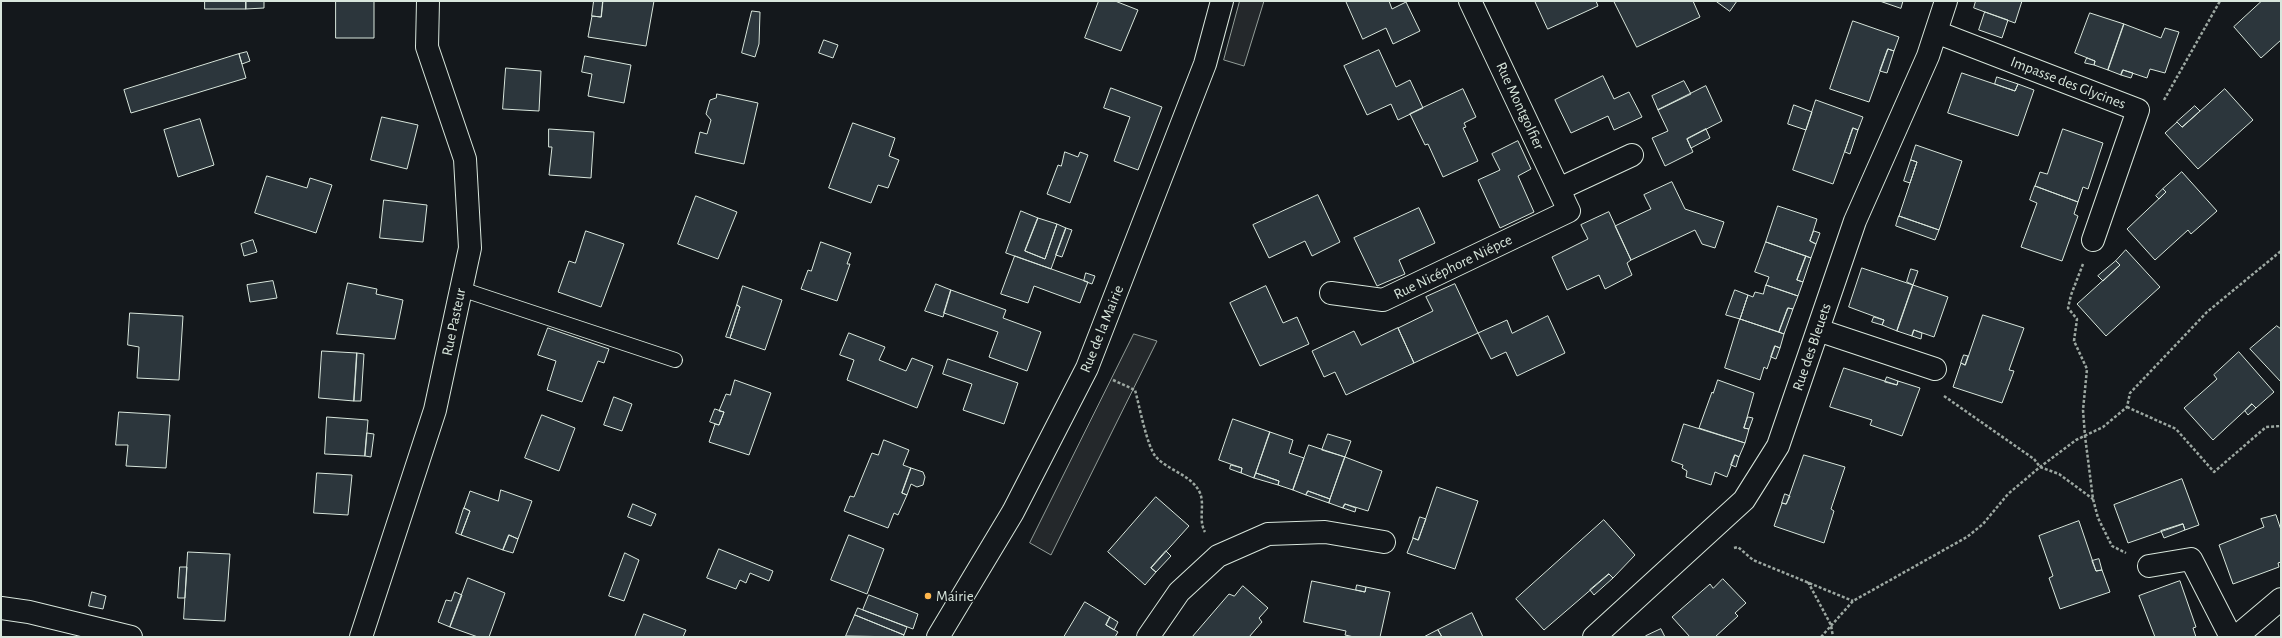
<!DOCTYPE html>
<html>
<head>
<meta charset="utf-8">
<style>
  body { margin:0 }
  #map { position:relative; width:2282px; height:638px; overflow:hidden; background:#14181c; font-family:"Alegreya Sans",sans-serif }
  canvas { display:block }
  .frame { position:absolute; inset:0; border:2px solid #d8e6dc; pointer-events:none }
</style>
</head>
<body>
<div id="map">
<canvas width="2282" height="638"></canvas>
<div class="frame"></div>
</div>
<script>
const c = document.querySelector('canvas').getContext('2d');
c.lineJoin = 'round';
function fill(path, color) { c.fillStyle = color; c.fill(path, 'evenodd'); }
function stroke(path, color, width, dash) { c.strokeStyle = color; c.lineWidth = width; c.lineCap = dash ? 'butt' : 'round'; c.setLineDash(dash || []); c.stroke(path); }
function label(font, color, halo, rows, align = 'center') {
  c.font = font + ' "Alegreya Sans",sans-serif'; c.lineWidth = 3; c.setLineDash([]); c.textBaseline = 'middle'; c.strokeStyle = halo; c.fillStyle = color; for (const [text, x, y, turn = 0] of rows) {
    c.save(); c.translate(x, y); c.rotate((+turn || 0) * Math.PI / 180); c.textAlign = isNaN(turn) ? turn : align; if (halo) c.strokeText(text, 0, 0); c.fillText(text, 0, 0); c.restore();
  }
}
const parking = new Path2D(`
  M 1240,1 L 1264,1 L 1244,66 L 1224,60 Z
  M 1134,334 L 1157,341 L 1051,555 L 1030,543 Z`);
const building = new Path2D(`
  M 205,1 L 246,1 L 246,9 L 205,9 Z
  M 246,1 L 264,1 L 264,8 L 246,9 Z
  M 336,1 L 374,1 L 374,38 L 336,38 Z
  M 594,1 L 603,1 L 601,17 L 592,16 Z
  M 603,1 L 654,1 L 646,46 L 588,37 L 592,16 L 601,17 Z
  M 1099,1 L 1115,1 L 1138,10 L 1121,51 L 1085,38 Z
  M 1346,1 L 1389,1 L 1392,9 L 1406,2 L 1420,31 L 1393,44 L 1386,28 L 1363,39 Z
  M 1535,1 L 1596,1 L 1598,6 L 1548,29 Z
  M 1614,1 L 1693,1 L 1700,17 L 1637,47 Z
  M 1716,1 L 1737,1 L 1730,11 Z
  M 1880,1 L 1903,1 L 1901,8 Z
  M 1976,1 L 2022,1 L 2015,23 L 1974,8 Z
  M 2262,1 L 2281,1 L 2281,40 L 2261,58 L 2234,27 Z
  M 752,11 L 760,12 L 759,44 L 755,57 L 742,53 Z
  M 1985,12 L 2008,20 L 2002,38 L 1979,30 Z
  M 2090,13 L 2124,24 L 2108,70 L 2094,65 L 2095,61 L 2075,53 Z
  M 1853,21 L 1899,37 L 1894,51 L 1888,49 L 1869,102 L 1830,89 Z
  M 2124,24 L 2161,38 L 2165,28 L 2179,32 L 2165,73 L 2150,69 L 2147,78 L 2123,70 L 2121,75 L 2108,70 Z
  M 824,40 L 838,45 L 833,58 L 819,53 Z
  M 1888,49 L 1894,51 L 1887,73 L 1880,71 Z
  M 1379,50 L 1396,87 L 1410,80 L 1423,108 L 1398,120 L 1391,104 L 1367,115 L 1344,66 Z
  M 247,52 L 250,61 L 242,64 L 239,54 Z
  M 239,54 L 246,78 L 131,113 L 124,90 Z
  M 585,56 L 631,65 L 624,103 L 588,96 L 592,74 L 582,72 Z
  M 2087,58 L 2095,61 L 2094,65 L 2085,63 Z
  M 506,68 L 541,71 L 539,111 L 503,109 Z
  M 2123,70 L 2133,73 L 2131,78 L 2121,75 Z
  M 1962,73 L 2015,91 L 2018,84 L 2034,90 L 2018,136 L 1948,113 Z
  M 1603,76 L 1614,99 L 1629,92 L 1642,117 L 1614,130 L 1608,116 L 1571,133 L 1555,100 Z
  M 1997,77 L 2018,84 L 2015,91 L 1995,84 Z
  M 1684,81 L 1691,94 L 1658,110 L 1652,96 Z
  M 1706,86 L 1722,121 L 1687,139 L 1693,152 L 1665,166 L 1652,138 L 1668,131 L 1658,110 Z
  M 1111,88 L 1162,107 L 1138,170 L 1114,161 L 1130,117 L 1104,108 Z
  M 1463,89 L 1476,117 L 1464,123 L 1466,127 L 1463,128 L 1478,161 L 1443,177 L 1428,144 L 1425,145 L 1410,114 Z
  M 2225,89 L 2253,120 L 2198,169 L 2165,133 L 2177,122 L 2182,127 Z
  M 717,94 L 758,103 L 744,164 L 695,153 L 700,132 L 707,134 L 711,120 L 706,114 L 710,100 L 716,98 Z
  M 1816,100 L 1863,117 L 1858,130 L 1853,128 L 1833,184 L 1793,170 Z
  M 1794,105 L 1812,112 L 1806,130 L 1788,124 Z
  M 2195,106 L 2200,111 L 2182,127 L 2177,122 Z
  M 382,117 L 418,125 L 407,169 L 371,160 Z
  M 200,119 L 214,165 L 178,177 L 164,130 Z
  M 853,123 L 895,138 L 889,156 L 899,160 L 888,188 L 878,185 L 871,203 L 829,188 Z
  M 1853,128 L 1858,130 L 1850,154 L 1845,152 Z
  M 549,129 L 594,132 L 591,178 L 549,175 L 552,147 L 549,147 Z
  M 1706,129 L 1710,138 L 1691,148 L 1687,139 Z
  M 2063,129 L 2103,143 L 2088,189 L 2083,187 L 2078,202 L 2035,186 L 2040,172 L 2047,174 Z
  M 1518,141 L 1531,169 L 1518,176 L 1534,212 L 1500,228 L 1478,180 L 1500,170 L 1492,154 Z
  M 1916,145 L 1962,161 L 1939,230 L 1899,216 L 1917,162 L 1911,160 Z
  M 1065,152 L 1078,157 L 1080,152 L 1088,155 L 1070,203 L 1047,194 L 1058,165 L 1061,166 Z
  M 1911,160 L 1917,162 L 1910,183 L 1904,181 Z
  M 2182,172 L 2217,211 L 2191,234 L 2188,230 L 2155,260 L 2127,229 L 2166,192 L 2163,189 Z
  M 267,176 L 307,188 L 310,178 L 332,185 L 316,233 L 255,213 Z
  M 1672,182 L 1685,209 L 1724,222 L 1715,248 L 1702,244 L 1695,230 L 1631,260 L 1615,226 L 1651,209 L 1644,195 Z
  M 2035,186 L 2078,202 L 2074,214 L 2078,216 L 2062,261 L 2021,247 L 2037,203 L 2030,200 Z
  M 2163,189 L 2166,192 L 2159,199 L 2156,196 Z
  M 1318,195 L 1340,242 L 1312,256 L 1305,241 L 1269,258 L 1253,225 Z
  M 696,196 L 737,212 L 718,259 L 678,244 Z
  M 384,200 L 427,205 L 423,242 L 380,238 Z
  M 1778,206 L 1817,219 L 1810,241 L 1816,244 L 1811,258 L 1766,242 Z
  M 1419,208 L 1435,243 L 1399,260 L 1405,274 L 1377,286 L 1354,238 Z
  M 1021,211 L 1038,218 L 1025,251 L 1045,259 L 1057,224 L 1066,228 L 1051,269 L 1006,253 Z
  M 1609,212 L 1631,260 L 1627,263 L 1632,275 L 1605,289 L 1599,275 L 1567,290 L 1552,257 L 1588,239 L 1581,225 Z
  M 1899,216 L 1939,230 L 1935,240 L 1896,226 Z
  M 1038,218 L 1057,224 L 1045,259 L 1025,251 Z
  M 1066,228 L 1072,230 L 1062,257 L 1056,255 Z
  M 586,231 L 624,244 L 601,307 L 558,292 L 569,261 L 575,263 Z
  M 1814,231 L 1820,233 L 1816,244 L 1810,241 Z
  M 253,240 L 257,252 L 244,256 L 241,244 Z
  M 821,242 L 851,253 L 847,264 L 850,264 L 837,301 L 801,289 L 808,270 L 811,271 Z
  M 1766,242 L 1806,256 L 1797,280 L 1803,282 L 1798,296 L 1766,285 L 1769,277 L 1755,272 Z
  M 2126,250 L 2160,287 L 2106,336 L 2077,304 L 2120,265 L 2116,261 Z
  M 1015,256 L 1088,282 L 1080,303 L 1034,286 L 1028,303 L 1001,294 Z
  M 1806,256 L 1811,258 L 1803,282 L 1797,280 Z
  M 2116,261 L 2120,265 L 2103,281 L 2098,276 Z
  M 1862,268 L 1913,285 L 1897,331 L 1882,325 L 1884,320 L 1849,307 Z
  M 1911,269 L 1918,271 L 1913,285 L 1907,282 Z
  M 1086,273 L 1095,276 L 1092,284 L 1084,281 Z
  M 273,281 L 277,298 L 250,302 L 247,285 Z
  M 348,283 L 377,289 L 376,294 L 403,300 L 395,339 L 337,334 Z
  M 936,284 L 951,290 L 943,317 L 925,311 Z
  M 1455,284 L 1478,333 L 1414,363 L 1398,328 L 1433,311 L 1426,297 Z
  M 1766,285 L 1798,296 L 1793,309 L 1788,308 L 1779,332 L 1740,319 L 1748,295 L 1753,297 L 1755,292 L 1763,294 Z
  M 1913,285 L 1948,297 L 1934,337 L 1914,330 L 1912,336 L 1897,331 Z
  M 743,286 L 782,300 L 765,350 L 730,338 L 740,307 L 737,305 Z
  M 1266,286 L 1283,323 L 1297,317 L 1309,344 L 1260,366 L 1230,303 Z
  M 951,290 L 1006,310 L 1003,318 L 1041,332 L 1027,371 L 989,357 L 998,332 L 944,313 Z
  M 1735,290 L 1748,295 L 1740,319 L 1726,315 Z
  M 737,305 L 740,307 L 730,338 L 726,337 Z
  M 1788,308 L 1793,309 L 1784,334 L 1779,332 Z
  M 130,313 L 183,316 L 179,380 L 137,378 L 139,347 L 128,345 Z
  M 1983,315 L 2024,328 L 2009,370 L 2014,371 L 2002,403 L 1953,387 L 1961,363 L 1965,365 Z
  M 1548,316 L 1565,353 L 1517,376 L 1506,352 L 1491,359 L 1478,333 L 1507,320 L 1512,333 Z
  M 1874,317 L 1884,320 L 1882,325 L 1872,322 Z
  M 1740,319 L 1784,334 L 1780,348 L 1775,346 L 1767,369 L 1764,367 L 1760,380 L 1725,368 Z
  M 2277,326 L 2281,329 L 2281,382 L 2250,349 Z
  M 548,328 L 609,349 L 604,363 L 598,361 L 582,402 L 547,390 L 556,361 L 538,355 Z
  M 1398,328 L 1414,363 L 1346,395 L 1335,372 L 1324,377 L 1312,351 L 1354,331 L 1361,345 Z
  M 1914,330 L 1922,333 L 1921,339 L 1912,336 Z
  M 849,333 L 885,347 L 879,360 L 906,371 L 912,358 L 933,366 L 917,408 L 847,380 L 854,360 L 840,355 Z
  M 1775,346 L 1780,348 L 1776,359 L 1771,357 Z
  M 322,351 L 357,353 L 354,401 L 319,398 Z
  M 2239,352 L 2274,392 L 2256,408 L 2252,404 L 2213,440 L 2184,408 L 2217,379 L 2214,375 Z
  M 357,353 L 364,354 L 361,401 L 354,401 Z
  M 1964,355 L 1968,356 L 1965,365 L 1961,363 Z
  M 948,359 L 1018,383 L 1004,424 L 963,410 L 972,384 L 943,374 Z
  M 1844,368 L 1897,385 L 1898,381 L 1920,388 L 1902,436 L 1870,425 L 1872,420 L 1830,407 Z
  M 1887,377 L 1898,381 L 1897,385 L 1885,382 Z
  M 735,380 L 771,393 L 749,455 L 709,442 L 715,424 L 719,425 L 724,412 L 719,411 L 726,394 L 730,395 Z
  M 1718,380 L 1754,393 L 1744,428 L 1749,429 L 1745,443 L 1699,428 L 1712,392 L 1713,393 Z
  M 614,397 L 632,404 L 622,431 L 604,425 Z
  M 2252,404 L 2256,408 L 2248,415 L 2245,411 Z
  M 715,409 L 724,412 L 719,425 L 710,422 Z
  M 119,412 L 170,415 L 166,468 L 126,466 L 128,445 L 116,445 Z
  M 542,415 L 575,428 L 559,471 L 525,458 Z
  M 327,417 L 368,420 L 365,456 L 325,454 Z
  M 1748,417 L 1753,418 L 1749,429 L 1744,428 Z
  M 1233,419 L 1270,432 L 1254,478 L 1241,473 L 1242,468 L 1219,460 Z
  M 1684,424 L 1745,443 L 1739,457 L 1735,455 L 1727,477 L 1715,472 L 1711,485 L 1686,477 L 1687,471 L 1682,468 L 1683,465 L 1672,461 Z
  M 1270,432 L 1293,440 L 1289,453 L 1304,458 L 1293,490 L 1278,485 L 1279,481 L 1256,473 Z
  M 367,433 L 374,434 L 371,457 L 365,456 Z
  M 1328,434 L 1351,441 L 1345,457 L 1322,450 Z
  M 884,440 L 909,450 L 903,465 L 911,468 L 902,493 L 907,495 L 898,515 L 894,513 L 888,528 L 844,511 L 850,496 L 854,497 L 872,453 L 878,455 Z
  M 1309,445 L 1345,457 L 1330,499 L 1308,491 L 1306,495 L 1293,490 Z
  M 1735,455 L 1739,457 L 1736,467 L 1731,465 Z
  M 1804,455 L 1845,467 L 1831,509 L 1834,511 L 1824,543 L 1774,526 L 1782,503 L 1786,504 Z
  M 1345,457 L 1382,471 L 1368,511 L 1345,504 L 1343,508 L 1329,503 Z
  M 1231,465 L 1242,468 L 1241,473 L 1230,469 Z
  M 911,468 L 923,472 L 925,477 L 923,485 L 917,487 L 911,484 L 907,495 L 902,493 Z
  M 317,473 L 352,475 L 348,515 L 314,513 Z
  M 1256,473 L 1279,481 L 1278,485 L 1254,478 Z
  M 2182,479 L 2199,525 L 2185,530 L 2183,524 L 2128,543 L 2114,505 Z
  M 1437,487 L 1478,501 L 1455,569 L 1407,553 L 1413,538 L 1418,540 Z
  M 501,490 L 532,501 L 518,539 L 509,535 L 503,550 L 461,535 L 470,511 L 464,508 L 470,491 L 498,501 Z
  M 1308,491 L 1330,499 L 1329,503 L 1306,495 Z
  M 1785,494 L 1790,496 L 1786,504 L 1782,503 Z
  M 1156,497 L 1189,526 L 1151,568 L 1156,572 L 1145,585 L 1108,552 Z
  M 633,504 L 656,514 L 651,526 L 628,517 Z
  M 1345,504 L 1356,508 L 1355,512 L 1343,508 Z
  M 464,508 L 470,511 L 461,535 L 456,533 Z
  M 2276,515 L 2281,530 L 2281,562 L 2278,563 L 2279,567 L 2233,584 L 2219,545 L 2264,527 L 2261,519 Z
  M 1420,517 L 1426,519 L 1418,540 L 1413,538 Z
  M 1604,520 L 1635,555 L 1613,578 L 1609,574 L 1544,630 L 1516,599 Z
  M 2079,521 L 2096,571 L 2102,570 L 2110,592 L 2060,609 L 2049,578 L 2053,576 L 2039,536 Z
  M 2183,524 L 2185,530 L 2164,538 L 2161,531 Z
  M 509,535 L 518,539 L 513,553 L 503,550 Z
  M 849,535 L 884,549 L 867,594 L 831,580 Z
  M 719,549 L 773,571 L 769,581 L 750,573 L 746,583 L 740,580 L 736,589 L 707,578 Z
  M 1166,551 L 1171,556 L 1156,572 L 1151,568 Z
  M 188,552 L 230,554 L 225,621 L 184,619 Z
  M 625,553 L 639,560 L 624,601 L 609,596 Z
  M 2099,559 L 2102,570 L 2096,571 L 2092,561 Z
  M 180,567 L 187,567 L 185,598 L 178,598 Z
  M 1609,574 L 1613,578 L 1594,595 L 1590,590 Z
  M 468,578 L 505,593 L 489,637 L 478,637 L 450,627 Z
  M 1723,579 L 1746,603 L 1735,613 L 1738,616 L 1715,637 L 1690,637 L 1672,617 L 1710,584 L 1713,588 Z
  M 1312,581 L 1365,592 L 1366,587 L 1390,592 L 1380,637 L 1354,637 L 1345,635 L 1346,631 L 1304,622 Z
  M 2180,581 L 2196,627 L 2193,628 L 2196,637 L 2155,637 L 2139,596 Z
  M 1357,585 L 1366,587 L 1365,592 L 1356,590 Z
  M 1243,586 L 1268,608 L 1259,618 L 1262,622 L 1249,637 L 1192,637 L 1229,594 L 1234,596 Z
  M 92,592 L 106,596 L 103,609 L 89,606 Z
  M 455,592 L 462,595 L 450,627 L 438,622 L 446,600 L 451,601 Z
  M 869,595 L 918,614 L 913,629 L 863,610 Z
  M 1085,602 L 1110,617 L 1106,625 L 1118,632 L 1115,637 L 1064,637 Z
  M 858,608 L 907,627 L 904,635 L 855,615 Z
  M 1472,613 L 1483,637 L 1442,637 L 1438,630 Z
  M 644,614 L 686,630 L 683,637 L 635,637 Z
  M 855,615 L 904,635 L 903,637 L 846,636 Z
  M 1110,617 L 1118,622 L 1114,630 L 1106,625 Z
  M 1661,629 L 1665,637 L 1647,637 L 1646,636 Z
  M 1438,630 L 1442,637 L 1424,637 Z`);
const path = new Path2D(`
  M 2164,100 L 2220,1
  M 2083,264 L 2071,295 L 2068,308 L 2077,319 L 2074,341 L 2087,369 L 2083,410 L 2085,436 L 2093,499 L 2098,518 L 2112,546 L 2126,553
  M 1113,380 L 1135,390 C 1139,404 1147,447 1156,457 C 1169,471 1192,475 1200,493 C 1205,505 1198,520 1205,532
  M 1944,396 L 2034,459 L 2040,467 L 2059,474 L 2093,499
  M 2127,407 L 2176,429 L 2214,472 L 2266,427 L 2281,426
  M 1734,548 L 1738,547 L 1753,560 L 1853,601
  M 1808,582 L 1831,625 L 1833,637
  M 1821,637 L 1853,601 L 1967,537 L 1983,524 L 2008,494 L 2040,467 L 2076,440 L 2103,427 L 2127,407 L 2130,393 L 2207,312 L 2281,251`);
const service = new Path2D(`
  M 461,289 L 675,360`);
const minor = new Path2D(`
  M 1936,32 L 2138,110 L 2093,240
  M 1559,189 L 1632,155
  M 1331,293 L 1383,300 L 1569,211 L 1470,1
  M 1818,330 L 1935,369
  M 2149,566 L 2191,559 L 2231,637
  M 1,608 L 29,612 L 131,637
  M 361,637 L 435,410 L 470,248 L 465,159 L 427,47 L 428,1
  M 1148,637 L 1179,592 L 1218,556 L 1268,534 L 1325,532 L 1384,542
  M 1594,637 L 1744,500 L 1778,446 L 1855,221 L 1928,56 L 1946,1
  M 2236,637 L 2281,599`);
const tertiary = new Path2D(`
  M 938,637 L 1013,512 L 1087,368 L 1205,64 L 1222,1`);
const markers = [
  [928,596,4,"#ffb74d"]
];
const streetNames = [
  ["Impasse des Glycines",2068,83,21],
  ["Rue Montgolfier",1520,106,65],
  ["Rue Nicéphore Niépce",1453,267,-26],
  ["Rue Pasteur",454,322,-78],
  ["Rue de la Mairie",1102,329,-68],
  ["Rue des Bleuets",1812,347,-71]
];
const poiNames = [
  ["Mairie",936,596]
];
fill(parking, '#24282b');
stroke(parking, '#939e99', 1);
fill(building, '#2c363c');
stroke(building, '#d8e6dc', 1);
stroke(service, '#d8e6dc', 16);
stroke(minor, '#d8e6dc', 24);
stroke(tertiary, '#d8e6dc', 24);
stroke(path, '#9da8a2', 2.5, [3, 2]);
stroke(service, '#14181c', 14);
stroke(minor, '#14181c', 22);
stroke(tertiary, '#14181c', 22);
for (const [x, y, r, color] of markers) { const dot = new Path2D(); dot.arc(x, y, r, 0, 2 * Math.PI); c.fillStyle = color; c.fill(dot); stroke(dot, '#14181c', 1.5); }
label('15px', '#d8e6dc', '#14181c', streetNames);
label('15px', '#d8e6dc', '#14181c', poiNames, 'left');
</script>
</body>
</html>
